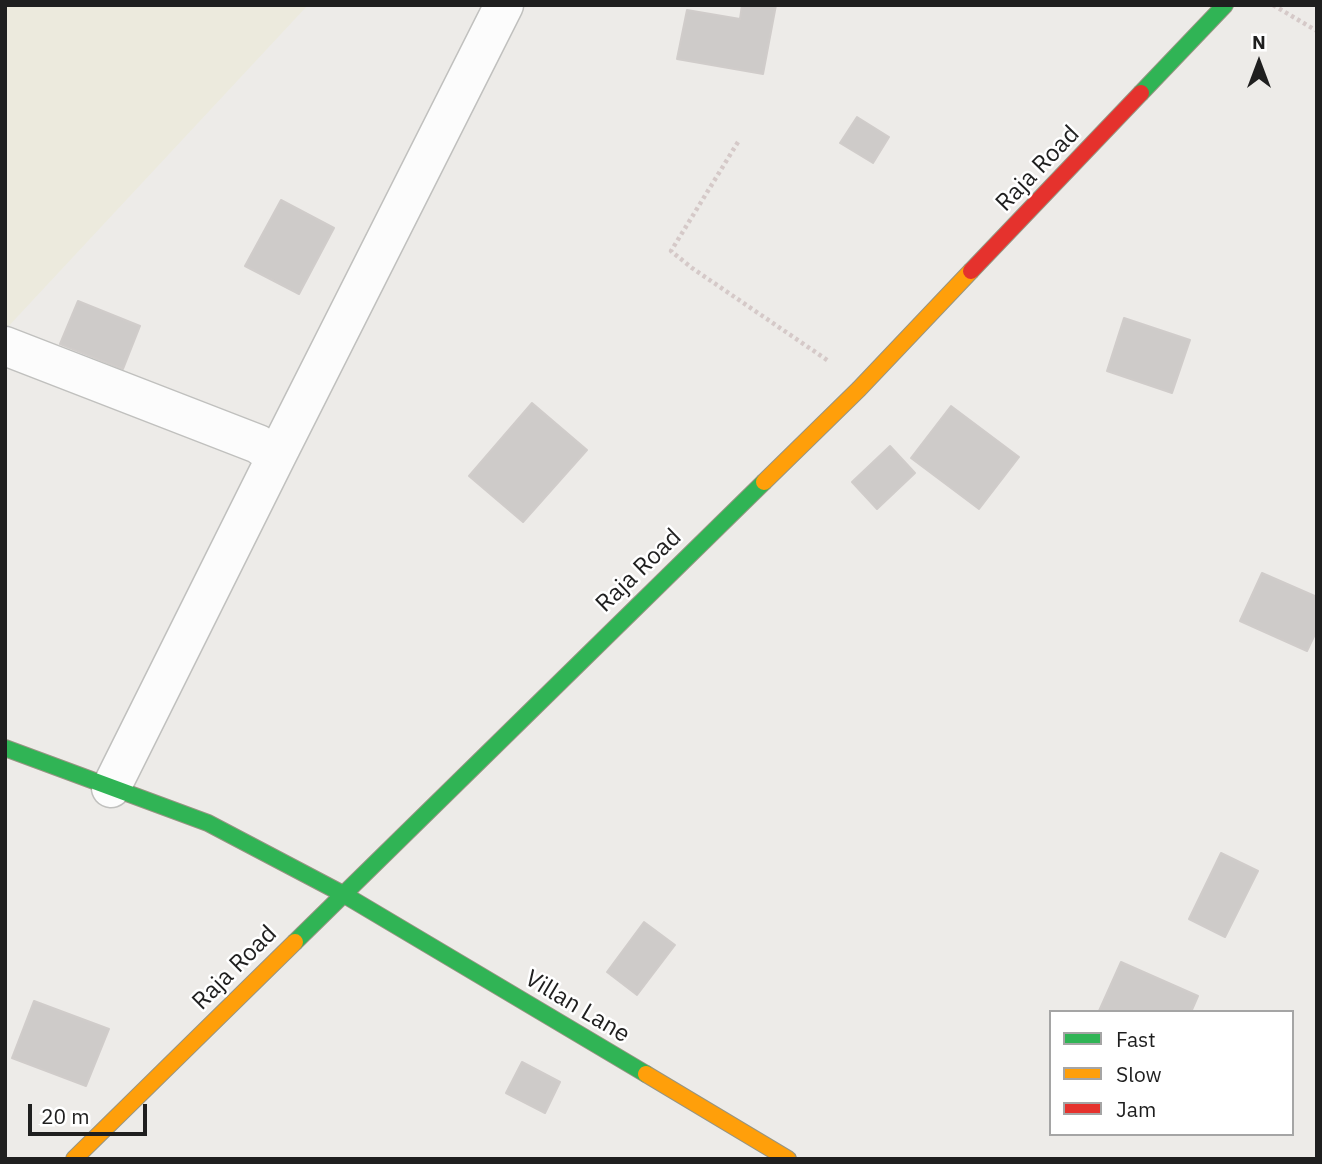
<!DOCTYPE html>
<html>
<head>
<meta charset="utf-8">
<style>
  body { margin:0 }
  #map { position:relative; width:1322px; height:1164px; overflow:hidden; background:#edebe8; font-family:"IBM Plex Sans",sans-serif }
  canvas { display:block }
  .frame { position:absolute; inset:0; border:7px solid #1f1f1f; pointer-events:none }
  .legend { position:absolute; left:1049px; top:1010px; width:245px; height:126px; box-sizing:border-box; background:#fff; border:2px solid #a5a5a5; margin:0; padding:9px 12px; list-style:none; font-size:21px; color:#1f1f1f }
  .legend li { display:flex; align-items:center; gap:14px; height:35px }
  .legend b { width:35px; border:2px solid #a5a5a5 }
  .north { position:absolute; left:1224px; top:28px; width:70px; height:70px; -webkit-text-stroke:5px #fff; paint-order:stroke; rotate:0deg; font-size:19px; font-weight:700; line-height:28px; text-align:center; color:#1f1f1f }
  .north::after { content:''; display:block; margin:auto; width:24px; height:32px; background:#1f1f1f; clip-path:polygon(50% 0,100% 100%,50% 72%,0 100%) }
  .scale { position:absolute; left:28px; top:1104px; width:119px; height:32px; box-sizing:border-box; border:4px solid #1f1f1f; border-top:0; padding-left:9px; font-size:21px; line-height:24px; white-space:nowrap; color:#1f1f1f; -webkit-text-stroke:5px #fff; paint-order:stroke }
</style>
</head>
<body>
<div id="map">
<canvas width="1322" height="1164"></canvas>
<div class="frame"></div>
<ul class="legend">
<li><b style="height:9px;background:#30b455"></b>Fast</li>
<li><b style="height:9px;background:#ff9f0a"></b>Slow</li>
<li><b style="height:9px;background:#e5322d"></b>Jam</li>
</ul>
<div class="north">N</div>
<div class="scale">20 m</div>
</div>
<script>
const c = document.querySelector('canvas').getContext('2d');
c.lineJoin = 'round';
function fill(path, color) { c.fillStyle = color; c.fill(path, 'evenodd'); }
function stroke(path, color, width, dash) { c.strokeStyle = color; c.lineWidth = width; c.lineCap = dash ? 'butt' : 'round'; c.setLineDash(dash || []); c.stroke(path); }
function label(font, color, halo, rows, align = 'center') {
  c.font = font + ' "IBM Plex Sans",sans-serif'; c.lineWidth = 5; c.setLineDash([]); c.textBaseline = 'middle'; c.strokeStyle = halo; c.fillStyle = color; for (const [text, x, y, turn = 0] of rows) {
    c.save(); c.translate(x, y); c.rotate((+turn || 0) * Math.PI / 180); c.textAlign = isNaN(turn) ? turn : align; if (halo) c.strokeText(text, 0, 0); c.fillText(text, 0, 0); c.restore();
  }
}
const farmland = new Path2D(`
  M 5,5 L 308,5 L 5,330 Z`);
const building = new Path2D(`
  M 742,5 L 776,5 L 763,74 L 677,59 L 687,10 L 740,19 Z
  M 857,117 L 889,137 L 873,163 L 840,143 Z
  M 281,200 L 334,228 L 299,294 L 245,266 Z
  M 78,301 L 140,326 L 123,369 L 60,344 Z
  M 1124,318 L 1190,340 L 1172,393 L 1107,371 Z
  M 532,403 L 587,450 L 523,522 L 469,476 Z
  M 951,406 L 1019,457 L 979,509 L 911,458 Z
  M 890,446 L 915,473 L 877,509 L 852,482 Z
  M 1262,573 L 1317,597 L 1317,630 L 1307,651 L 1240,621 Z
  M 1221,853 L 1258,871 L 1225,937 L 1189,919 Z
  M 644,922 L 675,945 L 637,995 L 607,972 Z
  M 1121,962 L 1198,996 L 1191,1012 L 1099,1011 Z
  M 34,1001 L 109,1029 L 86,1086 L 12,1058 Z
  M 522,1062 L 560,1082 L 545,1113 L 506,1093 Z`);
const path = new Path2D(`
  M 1273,5 L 1317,31
  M 738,142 L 671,251 L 692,268 L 830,362`);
const street = new Path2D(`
  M 5,346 L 258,444 L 276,457
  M 111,788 L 276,457 L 504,5`);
const fast = new Path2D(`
  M 1141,93 L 1225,5
  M 5,748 L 208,823 L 343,894 L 646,1074
  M 295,942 L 764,482`);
const slow = new Path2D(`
  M 764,482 L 859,389 L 971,271
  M 646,1074 L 788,1159
  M 74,1159 L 295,942`);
const jam = new Path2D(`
  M 971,271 L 1141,93`);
const streetNames = [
  ["Raja Road",1038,169,-46],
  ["Raja Road",639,571,-44],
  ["Raja Road",235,968,-45],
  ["Villan Lane",577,1007,31]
];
fill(farmland, '#eceadd');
fill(building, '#cecbc9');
stroke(building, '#d0ccca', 2);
stroke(street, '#c0c0be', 41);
stroke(fast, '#969482', 18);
stroke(slow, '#969482', 18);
stroke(jam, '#969482', 18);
stroke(path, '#d5c9c8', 4.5, [3.5, 3.5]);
stroke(street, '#fcfcfc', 38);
stroke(fast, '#30b455', 16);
stroke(slow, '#ff9f0a', 16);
stroke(jam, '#e5322d', 16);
label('24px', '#1f1f1f', '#fff', streetNames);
</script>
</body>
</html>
